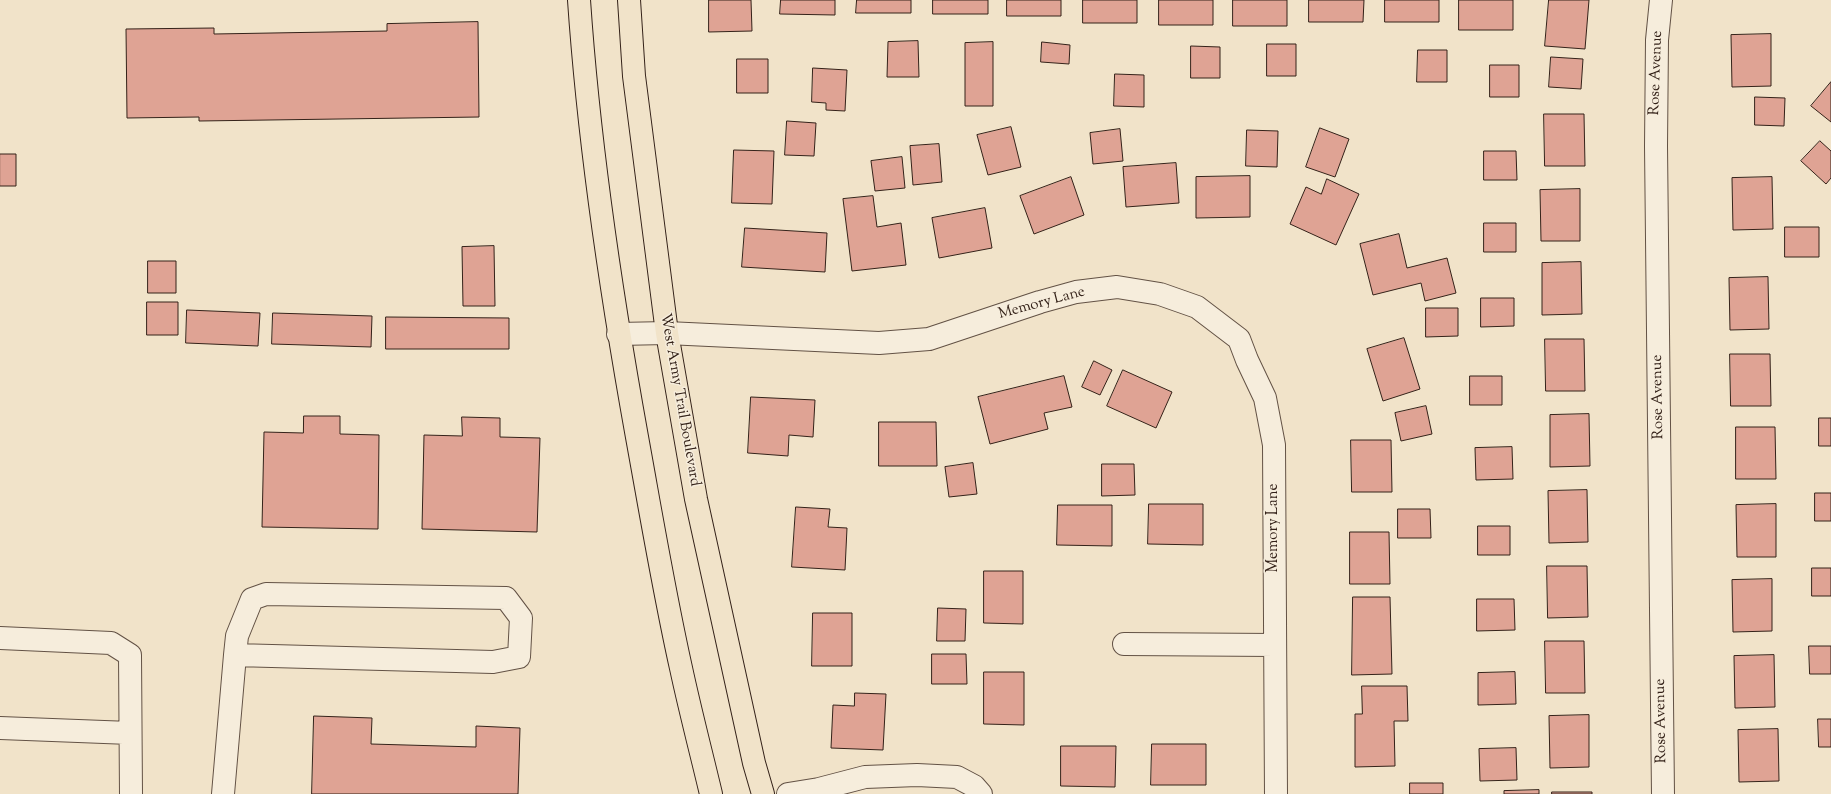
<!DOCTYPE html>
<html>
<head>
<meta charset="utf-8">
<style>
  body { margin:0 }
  canvas { display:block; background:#f1e3c9 }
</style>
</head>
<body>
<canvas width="1831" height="794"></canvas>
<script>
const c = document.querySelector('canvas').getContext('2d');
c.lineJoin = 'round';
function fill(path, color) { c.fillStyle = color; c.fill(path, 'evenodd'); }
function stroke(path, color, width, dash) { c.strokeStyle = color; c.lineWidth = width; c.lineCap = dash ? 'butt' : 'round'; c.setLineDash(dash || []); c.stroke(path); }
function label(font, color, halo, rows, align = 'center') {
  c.font = font + ' "Sorts Mill Goudy",serif'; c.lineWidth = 3; c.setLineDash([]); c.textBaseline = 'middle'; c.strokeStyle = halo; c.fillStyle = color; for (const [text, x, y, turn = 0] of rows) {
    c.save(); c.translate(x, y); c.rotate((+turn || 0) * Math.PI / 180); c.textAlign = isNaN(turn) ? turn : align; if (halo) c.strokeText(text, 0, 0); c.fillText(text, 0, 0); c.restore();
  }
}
const building = new Path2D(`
  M 709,0 L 751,0 L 752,31 L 709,32 Z
  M 781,0 L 835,0 L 835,15 L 780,14 Z
  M 857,0 L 911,0 L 911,13 L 856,13 Z
  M 933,0 L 988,0 L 988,14 L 933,14 Z
  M 1007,0 L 1061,0 L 1061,16 L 1007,16 Z
  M 1083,0 L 1137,0 L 1137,23 L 1083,23 Z
  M 1159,0 L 1213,0 L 1213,25 L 1159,25 Z
  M 1233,0 L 1287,0 L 1287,26 L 1233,26 Z
  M 1309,0 L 1364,0 L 1363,22 L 1309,22 Z
  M 1385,0 L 1439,0 L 1439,22 L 1385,22 Z
  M 1459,0 L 1513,0 L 1513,30 L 1459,30 Z
  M 1549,0 L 1589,0 L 1585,49 L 1545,46 Z
  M 478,22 L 479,117 L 199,121 L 199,117 L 127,118 L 126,29 L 214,28 L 214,34 L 387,31 L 387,24 Z
  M 1771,34 L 1771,86 L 1732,87 L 1731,35 Z
  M 918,41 L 919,77 L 887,77 L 888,42 Z
  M 993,42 L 993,106 L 965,106 L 965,43 Z
  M 1042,42 L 1070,45 L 1069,64 L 1041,62 Z
  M 1267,44 L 1296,44 L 1296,76 L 1267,76 Z
  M 1191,46 L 1220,47 L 1220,78 L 1191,78 Z
  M 1418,50 L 1447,50 L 1447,82 L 1417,82 Z
  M 1551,57 L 1583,59 L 1581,89 L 1549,87 Z
  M 737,59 L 768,59 L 768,93 L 737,93 Z
  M 1490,65 L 1519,65 L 1519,97 L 1490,97 Z
  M 813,68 L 847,70 L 845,111 L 826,110 L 826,103 L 812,102 Z
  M 1115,74 L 1144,75 L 1144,107 L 1114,106 Z
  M 1831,82 L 1831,122 L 1811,106 Z
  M 1755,97 L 1785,98 L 1784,126 L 1755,125 Z
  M 1544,114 L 1584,114 L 1585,166 L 1545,166 Z
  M 787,121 L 816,123 L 814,156 L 785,155 Z
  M 1011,127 L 1021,167 L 988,175 L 977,135 Z
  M 1320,128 L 1349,139 L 1335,177 L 1306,167 Z
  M 1120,129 L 1123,161 L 1093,164 L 1090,133 Z
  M 1247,130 L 1278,131 L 1277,167 L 1246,166 Z
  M 1820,141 L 1831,151 L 1831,178 L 1826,184 L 1801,161 Z
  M 939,144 L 942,182 L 913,185 L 910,146 Z
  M 734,150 L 774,151 L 772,204 L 732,203 Z
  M 1484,151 L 1516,151 L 1517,180 L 1484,180 Z
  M 0,154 L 16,154 L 16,186 L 0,186 Z
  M 902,157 L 905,188 L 875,191 L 871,161 Z
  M 1176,163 L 1179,203 L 1126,207 L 1123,167 Z
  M 1250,176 L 1250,217 L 1196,218 L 1196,177 Z
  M 1071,177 L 1084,215 L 1034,234 L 1020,196 Z
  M 1772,177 L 1773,229 L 1733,230 L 1732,178 Z
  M 1327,179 L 1359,194 L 1336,245 L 1290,224 L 1306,187 L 1321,194 Z
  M 1580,189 L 1580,241 L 1541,241 L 1540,190 Z
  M 873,196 L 877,227 L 901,223 L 906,265 L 852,271 L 843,199 Z
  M 985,208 L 992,248 L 939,258 L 932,218 Z
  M 1484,223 L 1516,223 L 1516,252 L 1484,252 Z
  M 1785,227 L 1819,227 L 1819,257 L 1785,257 Z
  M 745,228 L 827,233 L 825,272 L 742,267 Z
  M 1399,234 L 1407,268 L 1447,258 L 1456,293 L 1425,301 L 1421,283 L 1373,295 L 1360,244 Z
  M 494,246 L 495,306 L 463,306 L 462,247 Z
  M 148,261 L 176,261 L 176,293 L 148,293 Z
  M 1581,262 L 1582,314 L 1542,315 L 1542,263 Z
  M 1768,277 L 1769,329 L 1730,330 L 1729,278 Z
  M 1481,298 L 1514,298 L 1514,326 L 1481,327 Z
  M 147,302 L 178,302 L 178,335 L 147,335 Z
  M 1426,308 L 1458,308 L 1458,336 L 1426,337 Z
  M 187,310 L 260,313 L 258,346 L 186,343 Z
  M 273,313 L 372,316 L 371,347 L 272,344 Z
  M 386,317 L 509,318 L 509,349 L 386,349 Z
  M 1404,338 L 1420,389 L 1383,401 L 1367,349 Z
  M 1545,339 L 1584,339 L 1585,391 L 1546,391 Z
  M 1730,354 L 1770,354 L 1771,406 L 1731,406 Z
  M 1094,361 L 1112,370 L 1100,395 L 1082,387 Z
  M 1123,370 L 1172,392 L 1156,428 L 1107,406 Z
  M 1064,376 L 1072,407 L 1044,413 L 1048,429 L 990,444 L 978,397 Z
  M 1470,376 L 1502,376 L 1502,405 L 1470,405 Z
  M 751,397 L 815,400 L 813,437 L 789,435 L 788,456 L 748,453 Z
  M 1426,406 L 1432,434 L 1401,441 L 1395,413 Z
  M 1589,414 L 1590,466 L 1550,467 L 1550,415 Z
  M 304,416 L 340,416 L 340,434 L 379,435 L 378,529 L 262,527 L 264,432 L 303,433 Z
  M 462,417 L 500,418 L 500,437 L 540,438 L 537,532 L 422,529 L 424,435 L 462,436 Z
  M 1819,418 L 1831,418 L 1831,446 L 1819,446 Z
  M 879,422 L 936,422 L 937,466 L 879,466 Z
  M 1736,427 L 1775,427 L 1776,479 L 1736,479 Z
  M 1351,440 L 1391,440 L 1392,492 L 1352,492 Z
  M 1512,447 L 1513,479 L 1476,480 L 1475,448 Z
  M 973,463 L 977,494 L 949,497 L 945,467 Z
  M 1102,464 L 1134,464 L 1135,495 L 1102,496 Z
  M 1587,490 L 1588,542 L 1549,543 L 1548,491 Z
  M 1815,493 L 1831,493 L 1831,521 L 1815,521 Z
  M 1149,504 L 1203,504 L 1203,545 L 1148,544 Z
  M 1776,504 L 1776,557 L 1737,557 L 1736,505 Z
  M 1058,505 L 1112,505 L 1112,546 L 1057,545 Z
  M 796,507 L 830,509 L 828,527 L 847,528 L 845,570 L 792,567 Z
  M 1398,509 L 1430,509 L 1431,538 L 1398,538 Z
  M 1478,526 L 1510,526 L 1510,555 L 1478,555 Z
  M 1350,532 L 1389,532 L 1390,584 L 1350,584 Z
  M 1547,566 L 1587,566 L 1588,617 L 1548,618 Z
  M 1812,568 L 1831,568 L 1831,596 L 1812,596 Z
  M 984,571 L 1023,571 L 1023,624 L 984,623 Z
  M 1772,579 L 1772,631 L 1733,632 L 1732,580 Z
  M 1353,597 L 1390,597 L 1392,674 L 1352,675 Z
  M 1477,599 L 1514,599 L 1515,630 L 1477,631 Z
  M 938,608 L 966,609 L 965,641 L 937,641 Z
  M 813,613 L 852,613 L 852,666 L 812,666 Z
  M 1545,641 L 1584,641 L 1585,693 L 1546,693 Z
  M 1809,646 L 1831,646 L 1831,674 L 1810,674 Z
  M 932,654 L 966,654 L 967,684 L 932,684 Z
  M 1774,655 L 1775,707 L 1735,708 L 1734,656 Z
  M 984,672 L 1024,672 L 1024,725 L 984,724 Z
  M 1515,672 L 1516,704 L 1478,705 L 1478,673 Z
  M 1362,686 L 1407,686 L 1408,721 L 1394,721 L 1395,766 L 1355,767 L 1355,714 L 1362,714 Z
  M 855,693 L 886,694 L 883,750 L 831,748 L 833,705 L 854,706 Z
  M 1589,715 L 1589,767 L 1550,768 L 1549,716 Z
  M 314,716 L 372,718 L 371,744 L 476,747 L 476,726 L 520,728 L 518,794 L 312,794 Z
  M 1818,719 L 1831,719 L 1831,747 L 1819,747 Z
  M 1778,729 L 1779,781 L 1739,782 L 1738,730 Z
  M 1152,744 L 1206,744 L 1206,785 L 1151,785 Z
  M 1061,746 L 1116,746 L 1115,787 L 1061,786 Z
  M 1516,748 L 1517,780 L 1480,781 L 1479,749 Z
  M 1410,783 L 1443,783 L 1443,794 L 1410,794 Z
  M 1539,790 L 1539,794 L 1504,794 L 1504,791 Z
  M 1552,792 L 1592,792 L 1592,794 L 1552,794 Z`);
const minor = new Path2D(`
  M 1661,0 L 1657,40 L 1656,146 L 1663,794
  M 618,334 L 667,333 L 879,343 L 929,339 L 1040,302 L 1076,292 L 1117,287 L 1160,294 L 1197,307 L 1239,339 L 1247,360 L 1265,398 L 1274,445 L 1276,794
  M 0,638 L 111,643 L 130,655 L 131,794
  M 1124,644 L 1275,645
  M 0,728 L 130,733
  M 819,789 L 865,777 L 917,775 L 957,777 L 974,786 L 981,794
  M 223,794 L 235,655 L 237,636 L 252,599 L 266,594 L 506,598 L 521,618 L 519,657 L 493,662 L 235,655
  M 788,794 L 819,789 L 825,794`);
const major = new Path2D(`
  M 579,0 C 589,147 611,293 637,437 C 651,514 664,592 681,668 C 690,710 701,752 711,794
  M 629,0 L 634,76 L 667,333 L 696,499 L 754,763 L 763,794`);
const streetNames = [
  ["Rose Avenue",1657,73,-88],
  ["Memory Lane",1042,304,-15],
  ["Rose Avenue",1659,397,-91],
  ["West Army Trail Boulevard",679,400,80],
  ["Memory Lane",1274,528,-90],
  ["Rose Avenue",1662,721,-91]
];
fill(building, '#dfa394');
stroke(building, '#342219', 1);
stroke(minor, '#635245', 24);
stroke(major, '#342219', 24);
stroke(minor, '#f6eddc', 22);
stroke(major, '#f1e3c9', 22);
label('15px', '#342219', '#f6eddc', streetNames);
</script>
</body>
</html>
